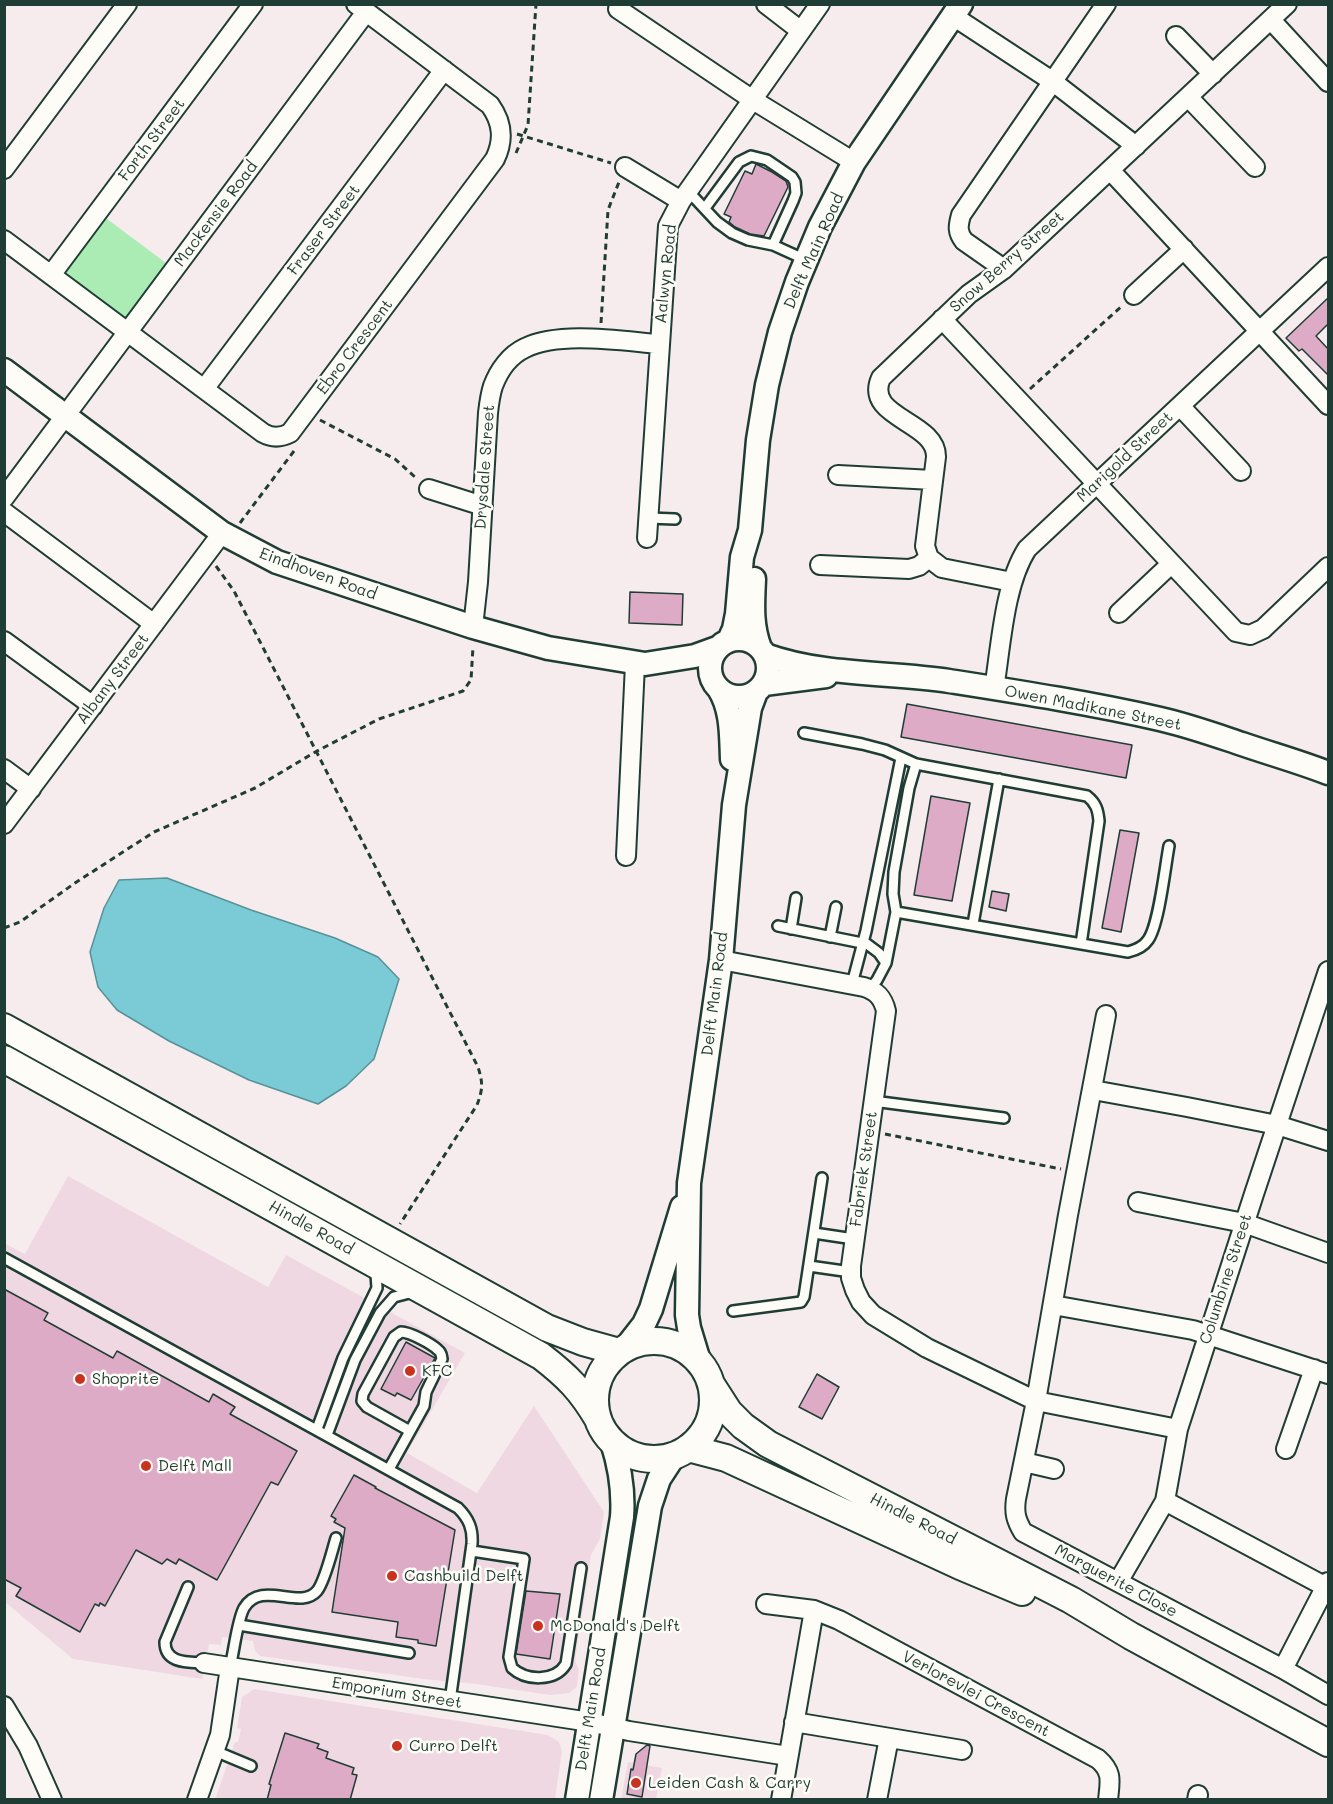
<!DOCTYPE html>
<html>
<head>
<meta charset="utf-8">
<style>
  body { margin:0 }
  #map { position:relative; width:1333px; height:1804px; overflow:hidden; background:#f7eced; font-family:Mali,sans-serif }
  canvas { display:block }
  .frame { position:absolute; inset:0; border:6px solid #1f3d34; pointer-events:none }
</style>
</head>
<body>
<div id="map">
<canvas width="1333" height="1804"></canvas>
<div class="frame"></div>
</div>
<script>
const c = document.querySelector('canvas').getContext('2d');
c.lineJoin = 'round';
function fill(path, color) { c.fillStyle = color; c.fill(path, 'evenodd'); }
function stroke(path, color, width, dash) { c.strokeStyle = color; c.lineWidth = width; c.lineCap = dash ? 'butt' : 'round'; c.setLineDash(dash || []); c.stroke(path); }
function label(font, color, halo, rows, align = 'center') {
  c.font = font + ' Mali,sans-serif'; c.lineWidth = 5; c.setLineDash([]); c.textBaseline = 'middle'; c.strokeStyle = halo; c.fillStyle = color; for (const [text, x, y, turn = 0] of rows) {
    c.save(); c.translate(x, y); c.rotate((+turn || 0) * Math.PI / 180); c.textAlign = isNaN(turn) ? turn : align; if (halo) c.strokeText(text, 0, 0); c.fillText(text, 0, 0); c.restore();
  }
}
const built = new Path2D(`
  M 68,1176 L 268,1287 L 286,1255 L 465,1353 L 407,1453 L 477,1493 L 534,1406 L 604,1512 L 600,1539 L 591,1555 L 575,1661 L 579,1670 L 577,1687 L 569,1693 L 550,1695 L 476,1684 L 423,1679 L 260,1656 L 255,1651 L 253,1641 L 222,1637 L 221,1645 L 209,1644 L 202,1679 L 73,1659 L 5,1602 L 4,1243 L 25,1254 Z
  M 254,1689 L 548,1735 L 559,1742 L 562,1751 L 555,1799 L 215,1800 L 235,1742 L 238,1742 L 241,1729 L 237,1728 L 242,1697 Z
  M 628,1762 L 662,1768 L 656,1799 L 621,1800 Z`);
const green = new Path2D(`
  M 103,216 L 170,266 L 129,317 L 120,318 L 66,276 L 65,271 Z`);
const water = new Path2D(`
  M 167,878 L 251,910 L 335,938 L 378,957 L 399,979 L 374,1059 L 346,1086 L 318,1104 L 249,1080 L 169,1041 L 117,1010 L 98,987 L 90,952 L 104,908 L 119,880 Z`);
const building = new Path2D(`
  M 756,164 L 772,172 L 786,181 L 788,187 L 764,236 L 750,234 L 735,227 L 729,222 L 731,217 L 724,214 L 745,171 L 752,174 Z
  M 1329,297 L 1329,323 L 1316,336 L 1329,350 L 1329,376 L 1302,349 L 1299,351 L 1286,338 Z
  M 630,592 L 683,594 L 682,625 L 629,623 Z
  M 907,704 L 1132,745 L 1126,778 L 901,737 Z
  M 931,796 L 970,803 L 952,901 L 914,895 Z
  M 1120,830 L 1139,833 L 1121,932 L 1102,928 Z
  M 992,891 L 1009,894 L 1006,911 L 989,907 Z
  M 4,1289 L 48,1313 L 44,1320 L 113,1358 L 117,1351 L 209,1402 L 213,1394 L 235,1407 L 230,1414 L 297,1451 L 278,1485 L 271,1482 L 217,1580 L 179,1559 L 176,1564 L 167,1559 L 162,1564 L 136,1550 L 105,1606 L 100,1603 L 99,1606 L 95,1604 L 80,1632 L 16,1596 L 21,1588 L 4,1579 Z
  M 406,1342 L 435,1358 L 411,1400 L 397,1393 L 395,1396 L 381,1389 Z
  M 817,1374 L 839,1387 L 822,1419 L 799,1407 Z
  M 354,1475 L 376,1487 L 375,1488 L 455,1530 L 436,1646 L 418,1643 L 418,1640 L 396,1637 L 398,1622 L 332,1612 L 345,1528 L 334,1522 L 336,1519 L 331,1516 Z
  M 526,1591 L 560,1594 L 550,1659 L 516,1654 Z
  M 285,1733 L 319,1744 L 317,1748 L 328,1752 L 326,1758 L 354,1768 L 352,1774 L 357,1775 L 350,1800 L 267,1800 L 271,1785 L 269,1784 Z
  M 647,1745 L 650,1746 L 642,1797 L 627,1794 L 631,1769 L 633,1770 L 636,1754 Z`);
const path = new Path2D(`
  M 517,134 L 611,163
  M 516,153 L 528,125 L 536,4
  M 601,323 L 608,210 L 619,182
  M 1030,389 L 1123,305
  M 320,420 L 395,459 L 416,478
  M 240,523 L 294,451
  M 216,566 L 234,591 L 478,1067 C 483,1083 483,1089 477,1105 L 400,1224
  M 4,928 L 20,922 L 75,883 L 154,832 L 255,788 L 317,751 L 379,719 L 463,691 L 471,680 L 473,647
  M 885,1134 L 1061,1169`);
const service = new Path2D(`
  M 688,191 L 717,222 L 732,233 L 748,240 L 773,245 L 806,260
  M 705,208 L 739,162 L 751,156 L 767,160 L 792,177 L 795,182 L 796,193 L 793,201 L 773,245
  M 648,518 L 675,519
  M 804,733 L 862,744 L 885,750 L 916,764 L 1087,796 C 1096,803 1098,810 1099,821 L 1081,944
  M 896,912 L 1128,952 C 1136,950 1144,946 1148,940 C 1159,925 1165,867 1169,846
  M 973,924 L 999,779
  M 778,926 L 867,944 L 879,953 L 886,963
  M 791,929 L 796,898
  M 830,937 L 836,907
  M 852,984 L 866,931 L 901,758
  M 870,989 L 877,980 L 886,963 L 896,912 L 893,894 L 894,872 L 909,788 L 916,764
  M 873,1101 L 1004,1118
  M 814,1233 L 854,1239
  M 4,1258 L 458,1508 C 469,1519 473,1529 472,1544 L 450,1701
  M 809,1266 L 851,1272
  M 733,1311 L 801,1302 L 804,1297 L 822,1178
  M 317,1429 L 343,1358 L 377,1288 L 376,1274 L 372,1268
  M 327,1435 L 355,1360 L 380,1313 L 394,1297 L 413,1292
  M 389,1469 L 424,1406 L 426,1392 L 442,1359 C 441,1355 442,1353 438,1350 C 432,1344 410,1332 401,1332 L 394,1337 L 363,1394 L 362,1401 L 367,1407 L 410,1431
  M 472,1551 L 524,1559 L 509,1657 L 512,1668 C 526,1681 555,1682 566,1664 L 581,1568
  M 188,1587 L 165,1642 C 165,1664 188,1662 204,1663
  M 239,1625 L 409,1653
  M 230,1667 C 234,1652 237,1621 244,1608 C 261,1579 300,1611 317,1591 C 325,1581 332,1551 336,1538
  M 215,1751 L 251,1766`);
const minor = new Path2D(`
  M 766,4 L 801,31
  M 618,9 L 753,100 L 854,162
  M 953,16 L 1052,81 L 1136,146
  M 1271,20 L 1328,82
  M 1176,36 L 1213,74
  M 1188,97 L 1255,167
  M 625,167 L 681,201
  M 4,169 L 127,4
  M 1110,170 L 1328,405
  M 4,240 L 263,433 C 272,438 280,438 290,433 L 495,159 C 504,140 503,123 490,105 L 356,4
  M 1004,269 L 964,241 C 957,232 958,226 961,215 L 1106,4
  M 51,275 L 253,4
  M 1134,295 L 1184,249
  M 942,319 L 1236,632 L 1250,635 L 1263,629 L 1328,567
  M 204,389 L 444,70
  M 1180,406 L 1241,471
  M 838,475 L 933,480
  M 429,489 L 483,506
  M 4,498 L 366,12
  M 4,512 L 154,624
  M 647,538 L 668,226 L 681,201 L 820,4
  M 820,565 L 909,569 L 919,566 L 929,558
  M 1012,582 L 942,568 L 929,558 L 925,546 L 936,457 C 937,421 863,418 881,378 L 969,294 L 1004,269 L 1287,4
  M 1119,613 L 1171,564
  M 473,627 L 478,582 L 488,413 C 489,404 490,395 493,386 C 499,370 510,355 525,348 C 560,331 621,341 659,344
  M 4,641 L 93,706
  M 994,689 C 1001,646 1004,585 1027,549 L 1328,267
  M 4,769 L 31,789
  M 4,824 L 222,533
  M 626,856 L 635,664
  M 721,960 L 864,987 C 877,991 883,998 886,1011 L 851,1266 L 851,1278 L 855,1290 L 861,1302 L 873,1315 L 927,1348 L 1036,1401 L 1178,1429
  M 1106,1015 L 1068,1215 L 1036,1401 L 1016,1499 C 1014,1513 1016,1520 1023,1532 L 1283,1669 L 1328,1695
  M 1093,1090 L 1187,1107 L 1277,1125 L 1328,1141
  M 1138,1202 L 1244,1223 L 1328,1253
  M 1053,1305 L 1193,1330 L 1328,1374
  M 1286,1449 L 1314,1369
  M 1024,1462 L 1054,1469
  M 1165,1501 L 1328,1588
  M 1118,1582 L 1165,1501 L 1178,1429 L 1254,1194 L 1328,971
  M 766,1604 L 814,1610 L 839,1620 L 1098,1759 C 1113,1772 1110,1781 1108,1800
  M 204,1663 L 590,1722 L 629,1731 L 788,1756
  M 1283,1669 L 1328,1582
  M 4,1706 L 28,1746 L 52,1800
  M 794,1722 L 962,1750
  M 197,1800 L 220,1735 L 230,1667
  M 781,1800 L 814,1610
  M 877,1800 L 889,1738
  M 1197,1800 L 1198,1795`);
const tertiary = new Path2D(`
  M 4,370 L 222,533 L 277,562 L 473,627 L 548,648 L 645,664 L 695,656 L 717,648
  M 754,579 C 753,603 751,625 760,648
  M710 668a29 29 0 1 1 58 0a29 29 0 1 1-58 0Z
  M 729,640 L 734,629 L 737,614 L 742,557 L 750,530 L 758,440 L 767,385 L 780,332 L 797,282 L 820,227 L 854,162 L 961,4
  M 765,655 C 824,676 888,672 949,681 C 1019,692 1090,703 1160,719 C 1187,725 1215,735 1242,744 C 1271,754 1300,762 1328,773
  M 764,684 L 826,676
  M 719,689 C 732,710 731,735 732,759
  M 626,1347 L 644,1324 L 651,1309 L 682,1207
  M 699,1361 L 689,1328 L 687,1315 L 689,1183 L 721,960 L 734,805 L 750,708 L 756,692
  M 577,1800 L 622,1517 C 624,1490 620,1467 612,1442
  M 601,1800 L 650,1506 L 659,1479 L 674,1456`);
const secondary = new Path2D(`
  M 4,1027 L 547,1328 L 583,1342 L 619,1352
  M 4,1059 L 541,1356 C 567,1376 581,1390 598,1419
  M595 1400a59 59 0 1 1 118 0a59 59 0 1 1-118 0Z
  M 711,1384 L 729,1412 L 743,1426 L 768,1444 L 1071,1600 L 1131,1636 L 1328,1743
  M 688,1448 L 726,1458 L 960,1566 L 1022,1592`);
const markers = [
  [410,1371,6,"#c8321e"],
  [80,1379,6,"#c8321e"],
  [146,1466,6,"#c8321e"],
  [392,1576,6,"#c8321e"],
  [538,1626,6,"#c8321e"],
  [397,1746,6,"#c8321e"],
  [636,1783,6,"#c8321e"]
];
const streetNames = [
  ["Forth Street",152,140,-53],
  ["Mackensie Road",216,214,-53],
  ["Fraser Street",324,230,-53],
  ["Delft Main Road",814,251,-66],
  ["Snow Berry Street",1007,262,-41],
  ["Aalwyn Road",666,274,-84],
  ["Ebro Crescent",355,347,-53],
  ["Marigold Street",1125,457,-43],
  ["Drysdale Street",485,467,-86],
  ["Eindhoven Road",318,574,20],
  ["Albany Street",113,679,-53],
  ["Owen Madikane Street",1093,708,11],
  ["Delft Main Road",715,994,-83],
  ["Fabriek Street",864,1169,-82],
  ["Hindle Road",311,1228,29],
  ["Columbine Street",1226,1279,-72],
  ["Hindle Road",913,1519,27],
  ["Marguerite Close",1116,1581,28],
  ["Emporium Street",397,1693,9],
  ["Verlorevlei Crescent",976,1694,28],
  ["Delft Main Road",591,1709,-81]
];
const poiNames = [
  ["KFC",422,1371],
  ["Shoprite",92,1379],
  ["Delft Mall",158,1466],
  ["Cashbuild Delft",404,1576],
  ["McDonald's Delft",550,1626],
  ["Curro Delft",409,1746],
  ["Leiden Cash & Carry",648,1783]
];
fill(built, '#f0d8e2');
fill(green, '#abecb4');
fill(water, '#7bcbd7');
stroke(water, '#569296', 1.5);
fill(building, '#deabc7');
stroke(building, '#1f3d34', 1.5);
stroke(service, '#1f3d34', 14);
stroke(minor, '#1f3d34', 22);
stroke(tertiary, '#1f3d34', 27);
stroke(secondary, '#1f3d34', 30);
stroke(path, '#1f3d34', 3, [6, 4.5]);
stroke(service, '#fdfcf7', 9);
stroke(minor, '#fdfcf7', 18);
stroke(tertiary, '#fdfcf7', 22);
stroke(secondary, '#fdfcf7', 26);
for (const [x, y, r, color] of markers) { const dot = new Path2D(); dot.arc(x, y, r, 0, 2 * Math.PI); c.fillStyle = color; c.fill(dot); stroke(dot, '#fdfcf7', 2); }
label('16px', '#1f3d34', '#fdfcf7', streetNames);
label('16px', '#1f3d34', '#fdfcf7', poiNames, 'left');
</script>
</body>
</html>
